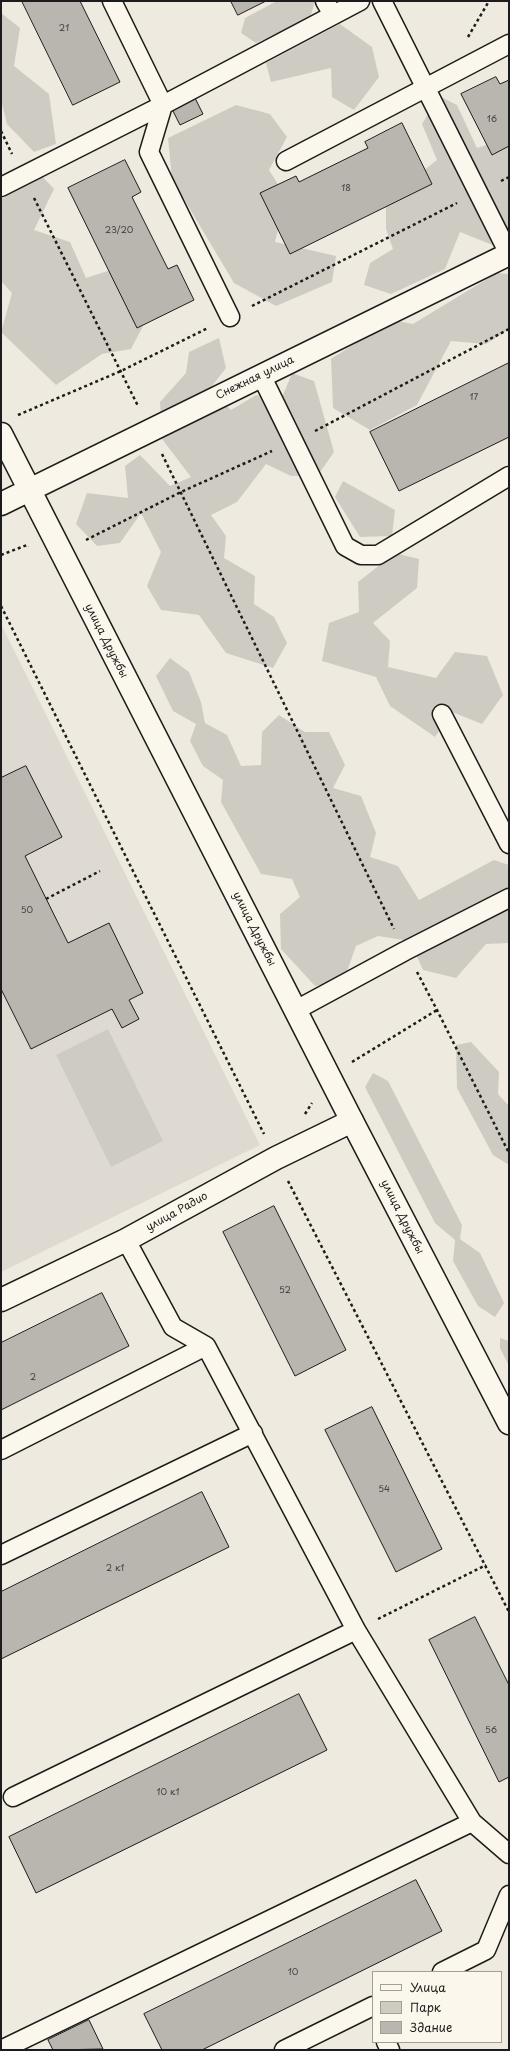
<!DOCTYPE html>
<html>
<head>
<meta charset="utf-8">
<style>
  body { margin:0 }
  #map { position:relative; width:510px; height:2051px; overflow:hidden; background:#eeeadf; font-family:"Playpen Sans",sans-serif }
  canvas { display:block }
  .frame { position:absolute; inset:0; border:2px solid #1c1c1c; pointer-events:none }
  .legend { position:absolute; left:372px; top:1971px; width:130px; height:72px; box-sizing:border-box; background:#fbf7ec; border:1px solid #a29f99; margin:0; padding:5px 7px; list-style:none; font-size:12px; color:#1c1c1c }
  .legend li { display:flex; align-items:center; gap:8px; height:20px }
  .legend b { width:20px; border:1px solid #a29f99 }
</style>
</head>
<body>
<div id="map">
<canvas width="510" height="2051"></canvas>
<div class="frame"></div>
<ul class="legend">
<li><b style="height:5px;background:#fbf7ec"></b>Улица</li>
<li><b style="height:11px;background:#ceccc2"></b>Парк</li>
<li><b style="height:11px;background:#b9b6af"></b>Здание</li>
</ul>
</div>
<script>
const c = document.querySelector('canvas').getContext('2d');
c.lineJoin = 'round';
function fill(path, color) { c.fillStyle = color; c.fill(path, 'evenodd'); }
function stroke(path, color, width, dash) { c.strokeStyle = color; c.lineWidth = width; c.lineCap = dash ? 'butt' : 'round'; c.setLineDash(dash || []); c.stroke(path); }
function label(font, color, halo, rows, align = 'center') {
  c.font = font + ' "Playpen Sans",sans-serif'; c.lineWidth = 4; c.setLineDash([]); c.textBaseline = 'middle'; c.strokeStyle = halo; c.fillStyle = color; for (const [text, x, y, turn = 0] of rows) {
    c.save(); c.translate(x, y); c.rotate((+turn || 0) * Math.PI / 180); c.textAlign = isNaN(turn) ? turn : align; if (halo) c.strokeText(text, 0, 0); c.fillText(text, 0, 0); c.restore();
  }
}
const built = new Path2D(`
  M 1,624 L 260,1145 L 1,1272 Z`);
const green = new Path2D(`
  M 277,1 L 315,1 L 310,18 L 256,43 L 241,33 L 245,18 Z
  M 1,13 L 20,28 L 14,66 L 49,94 L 56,144 L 34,152 L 7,124 L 1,100 Z
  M 340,24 L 372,47 L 379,77 L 354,110 L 332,97 L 331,68 L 271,82 L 266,63 Z
  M 439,96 L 457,105 L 477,148 L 509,137 L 509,237 L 495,246 L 460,232 L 445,269 L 391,294 L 364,285 L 370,263 L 393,249 L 386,229 L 386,200 L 437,160 L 422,124 Z
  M 236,105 L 270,114 L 287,137 L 269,170 L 286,197 L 275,242 L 336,256 L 332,282 L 276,306 L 234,283 L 172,179 L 168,138 Z
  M 41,175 L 54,189 L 34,230 L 70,242 L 86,278 L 117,268 L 151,311 L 131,349 L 102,354 L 56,385 L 1,332 L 12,293 L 1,281 L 1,199 Z
  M 497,273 L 509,274 L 509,329 L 486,344 L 451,341 L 417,405 L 370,430 L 333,408 L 331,359 L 392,320 L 413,324 Z
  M 219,338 L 226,368 L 209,390 L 231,410 L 256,395 L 281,400 L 292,373 L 314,381 L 334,452 L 318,475 L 291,476 L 266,464 L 237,502 L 211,515 L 226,536 L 224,558 L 255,576 L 254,604 L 274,617 L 287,643 L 273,668 L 226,653 L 199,615 L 161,610 L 147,586 L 161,552 L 141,513 L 120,543 L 97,546 L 76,524 L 87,493 L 128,498 L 125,466 L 140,455 L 170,486 L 191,477 L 162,439 L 160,402 L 186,373 L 189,352 Z
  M 343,481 L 395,510 L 392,536 L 360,537 L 335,497 Z
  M 395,553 L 419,559 L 417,588 L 373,623 L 390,641 L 388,667 L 436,678 L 455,652 L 487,656 L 503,695 L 482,724 L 452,712 L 435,737 L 390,706 L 376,677 L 322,661 L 329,623 L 359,612 L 358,582 Z
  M 170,658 L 189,672 L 201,702 L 205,723 L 227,735 L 241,766 L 261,765 L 262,732 L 279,715 L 305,732 L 329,732 L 345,765 L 333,788 L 361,796 L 376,833 L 370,857 L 398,866 L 419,900 L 494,860 L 509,865 L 509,943 L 486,944 L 456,978 L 423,970 L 410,941 L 378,936 L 356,946 L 344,980 L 315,986 L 281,949 L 280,914 L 300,897 L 292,879 L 261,874 L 221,802 L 223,780 L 203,766 L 190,741 L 196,724 L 173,711 L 156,676 Z
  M 108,1029 L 163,1141 L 111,1167 L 56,1055 Z
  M 471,1042 L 499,1072 L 498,1094 L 509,1106 L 509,1165 L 493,1155 L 457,1088 L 456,1045 Z
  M 373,1073 L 388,1081 L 462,1225 L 460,1239 L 480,1253 L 504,1303 L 495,1317 L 478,1306 L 453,1261 L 455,1240 L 435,1223 L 365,1087 Z
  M 500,1338 L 509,1341 L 509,1366 L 500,1348 Z`);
const building = new Path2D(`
  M 22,1 L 80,1 L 120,82 L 73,105 Z
  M 231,1 L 266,1 L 238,15 Z
  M 496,77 L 500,84 L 509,80 L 509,146 L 492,155 L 461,94 Z
  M 194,96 L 203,114 L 180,125 L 171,107 Z
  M 402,123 L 432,184 L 290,254 L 260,193 L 296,176 L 299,182 L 368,148 L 365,142 Z
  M 125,160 L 141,192 L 132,197 L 168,269 L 177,265 L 194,300 L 137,328 L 68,188 Z
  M 509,363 L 509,437 L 399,491 L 370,432 Z
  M 26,766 L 62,837 L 25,856 L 68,943 L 109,923 L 143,993 L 129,1000 L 139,1019 L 122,1028 L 112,1009 L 31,1049 L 1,989 L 1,778 Z
  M 274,1206 L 346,1350 L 295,1376 L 223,1232 Z
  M 102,1293 L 129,1346 L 1,1410 L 1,1343 Z
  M 372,1407 L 442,1549 L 396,1572 L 325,1430 Z
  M 202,1492 L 229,1547 L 1,1659 L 1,1592 Z
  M 475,1617 L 509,1685 L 509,1777 L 499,1782 L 429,1640 Z
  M 299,1694 L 327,1750 L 36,1893 L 9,1837 Z
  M 416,1880 L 442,1931 L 202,2050 L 162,2050 L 144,2014 Z
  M 89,2020 L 103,2049 L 53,2050 L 48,2040 Z`);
const path = new Path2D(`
  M 468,37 L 489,1
  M 1,131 L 12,154
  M 501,181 L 509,177
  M 34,198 L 138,406
  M 252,306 L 457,203
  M 18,415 L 121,371 L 208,328
  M 315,431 L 509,329
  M 162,454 L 394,929
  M 86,540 L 181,492 L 272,451
  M 1,555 L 27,545 L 28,547
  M 1,606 L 264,1134
  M 46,899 L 100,871
  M 417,972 L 437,1010 L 509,1153
  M 352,1062 L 437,1010
  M 305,1114 L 312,1103
  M 288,1181 L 509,1612
  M 378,1619 L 486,1565`);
const service = new Path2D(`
  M 112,1 L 163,105 L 149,152 L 230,317
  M 325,1 L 333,15
  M 382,1 L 509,254
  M 286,161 L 509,44
  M 1,187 L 163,105 L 360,1
  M 261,375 L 345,546 L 361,555 L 378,555 L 509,476
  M 442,714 L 509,844
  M 296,1010 L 405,951 L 509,898
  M 126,1240 L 173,1327 L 206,1346 L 356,1630 L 472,1822 L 509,1854
  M 1,1450 L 206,1346
  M 1,1555 L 253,1433
  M 13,1797 L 356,1630
  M 442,1972 L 486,1950 L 509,1895
  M 386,2042 L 390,2050
  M 1,2050 L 472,1822
  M 284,2050 L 373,2006`);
const minor = new Path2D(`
  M 1,1300 L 126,1240 L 276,1158 L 352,1121`);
const tertiary = new Path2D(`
  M 1,434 L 352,1121 L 509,1423
  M 1,504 L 509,254`);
const numberNames = [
  ["21",64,29],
  ["16",492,120],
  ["18",346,189],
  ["23/20",119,231],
  ["17",474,398],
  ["50",27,911],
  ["52",285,1291],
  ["2",33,1378],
  ["54",384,1490],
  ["2 к1",115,1569],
  ["56",491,1731],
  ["10 к1",168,1793],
  ["10",293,1973]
];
const streetNames = [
  ["Снежная улица",255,378,-26],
  ["улица Дружбы",106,641,63],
  ["улица Дружбы",254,929,63],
  ["улица Радио",177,1212,-29],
  ["улица Дружбы",402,1217,63]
];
fill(built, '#dedad1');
fill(green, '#ceccc2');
fill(building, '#b9b6af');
stroke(building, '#1c1c1c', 1);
stroke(service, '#1c1c1c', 21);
stroke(minor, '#1c1c1c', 25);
stroke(tertiary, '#1c1c1c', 25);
stroke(path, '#1c1c1c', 2.5, [3, 3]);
stroke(service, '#fbf7ec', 18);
stroke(minor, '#fbf7ec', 22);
stroke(tertiary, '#fbf7ec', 22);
label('9px', '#434241', null, numberNames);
label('11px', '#1c1c1c', '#fbf7ec', streetNames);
</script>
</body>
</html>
